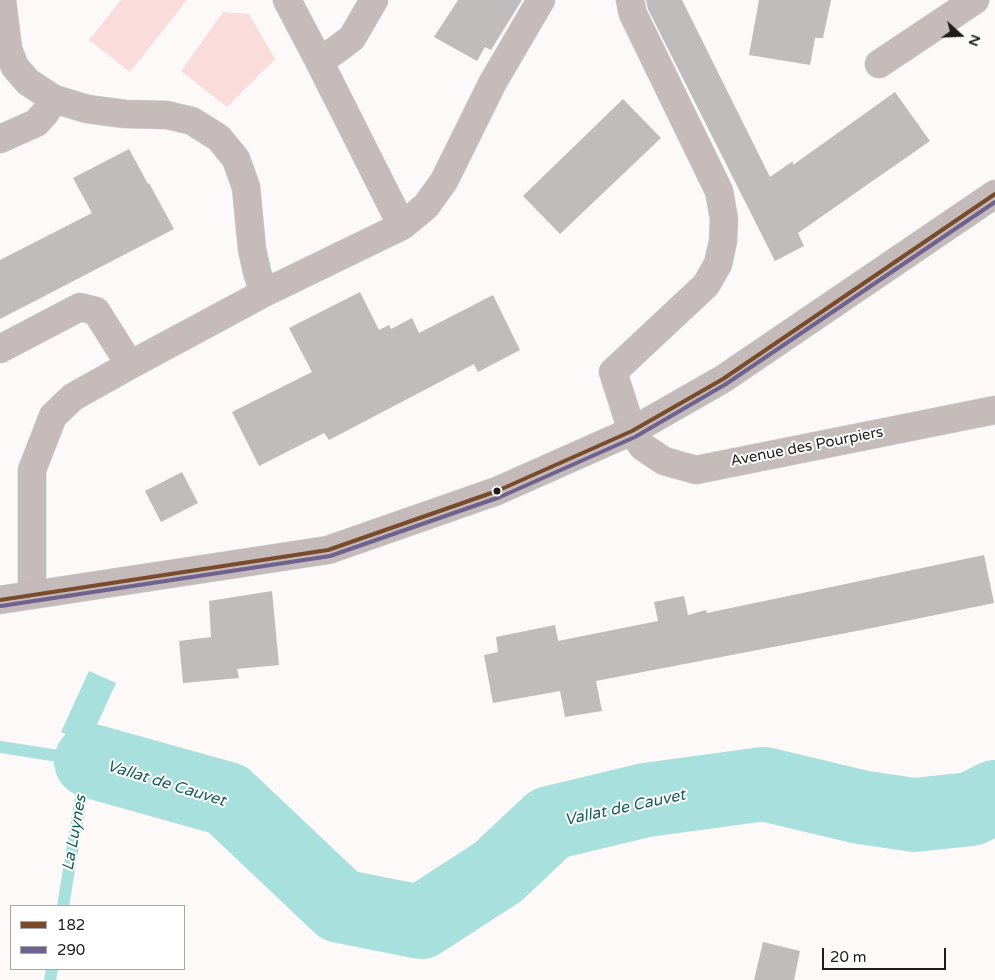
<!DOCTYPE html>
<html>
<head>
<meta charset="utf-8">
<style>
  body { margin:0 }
  #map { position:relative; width:995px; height:980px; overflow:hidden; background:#fdf9f9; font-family:"Varela Round",sans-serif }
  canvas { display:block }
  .legend { position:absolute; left:10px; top:905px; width:175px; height:65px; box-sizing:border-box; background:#fff; border:1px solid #a6a4a4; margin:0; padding:6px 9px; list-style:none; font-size:15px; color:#201b1b }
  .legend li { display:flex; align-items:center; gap:10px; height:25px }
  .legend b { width:25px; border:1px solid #a6a4a4 }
  .north { position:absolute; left:935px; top:10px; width:50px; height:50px; -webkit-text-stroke:4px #fff; paint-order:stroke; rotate:110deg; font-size:14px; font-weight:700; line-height:20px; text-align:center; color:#201b1b }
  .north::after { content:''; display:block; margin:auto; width:18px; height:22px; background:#201b1b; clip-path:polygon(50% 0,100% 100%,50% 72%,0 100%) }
  .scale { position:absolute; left:822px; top:948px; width:124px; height:22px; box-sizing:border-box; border:2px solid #201b1b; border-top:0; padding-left:6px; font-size:15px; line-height:18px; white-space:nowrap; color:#201b1b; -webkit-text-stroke:4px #fff; paint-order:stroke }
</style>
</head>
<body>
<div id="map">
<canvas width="995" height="980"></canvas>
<ul class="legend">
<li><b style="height:6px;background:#7a4b2a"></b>182</li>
<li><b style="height:6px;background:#70628f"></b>290</li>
</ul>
<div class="north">N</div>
<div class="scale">20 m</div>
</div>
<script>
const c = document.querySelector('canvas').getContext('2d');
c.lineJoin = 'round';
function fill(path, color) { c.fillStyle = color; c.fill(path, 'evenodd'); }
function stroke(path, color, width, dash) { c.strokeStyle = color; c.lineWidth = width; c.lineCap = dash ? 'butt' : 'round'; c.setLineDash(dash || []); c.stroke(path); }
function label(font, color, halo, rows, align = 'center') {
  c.font = font + ' "Varela Round",sans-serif'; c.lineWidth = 4; c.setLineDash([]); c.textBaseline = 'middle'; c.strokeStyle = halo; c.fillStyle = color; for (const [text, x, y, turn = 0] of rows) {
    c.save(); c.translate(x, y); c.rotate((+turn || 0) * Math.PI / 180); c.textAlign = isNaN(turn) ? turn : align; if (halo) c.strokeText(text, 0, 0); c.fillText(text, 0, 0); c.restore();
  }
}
const green = new Path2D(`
  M 121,0 L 187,0 L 130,72 L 89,40 Z
  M 223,12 L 249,14 L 275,59 L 227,107 L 181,71 Z`);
const water = new Path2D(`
  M 89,671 L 116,683 L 88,744 L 61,732 Z`);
const stream = new Path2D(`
  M 0,747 L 91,761 L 82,792 L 63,906
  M 50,980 L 52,969`);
const river = new Path2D(`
  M 91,761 L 227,799 L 340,906 L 421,922 L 498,872 L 550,823 L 646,800 L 764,784 L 860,807 L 914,815 L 971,809 L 995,797`);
const building = new Path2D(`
  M 458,0 L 522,0 L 491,50 L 485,47 L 477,61 L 434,37 Z
  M 646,0 L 682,0 L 770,177 L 793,161 L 793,165 L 895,92 L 930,141 L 798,233 L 804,246 L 775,261 L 662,37 L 648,9 Z
  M 759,0 L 831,0 L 823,38 L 815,38 L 810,65 L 749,55 Z
  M 623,99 L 661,138 L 560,234 L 523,196 Z
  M 129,149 L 148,184 L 149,183 L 174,229 L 0,319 L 0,260 L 92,213 L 73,178 Z
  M 360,292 L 379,330 L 389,325 L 391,329 L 412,318 L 419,333 L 493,295 L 520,350 L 478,372 L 474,364 L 329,440 L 324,433 L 259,466 L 232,412 L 312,372 L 289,328 Z
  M 182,472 L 198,503 L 161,522 L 145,491 Z
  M 984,555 L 994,603 L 872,628 L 596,681 L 602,711 L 565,717 L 560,691 L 493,703 L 484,655 L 498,652 L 496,637 L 555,625 L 558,641 L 658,621 L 654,602 L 684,596 L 688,615 L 706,610 L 707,613 Z
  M 272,591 L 279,665 L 237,669 L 239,678 L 183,683 L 179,641 L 211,637 L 209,601 Z
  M 763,942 L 800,951 L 794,980 L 754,980 Z`);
const street = new Path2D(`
  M 2,0 L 8,49 L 15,67 L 28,82 L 54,99 L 87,109 L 125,114 L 167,115 L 192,121 L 219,138 L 236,159 L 246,187 L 252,249 L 257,272 L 264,293
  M 287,0 L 319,61 L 402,226
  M 630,0 L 633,14 L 719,191 L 724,219 L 723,241 L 718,264 L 706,285 L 613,372 L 632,431 L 643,447 L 664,461 L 696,470 L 995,410
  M 319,61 L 336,50 L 352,38 L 374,0
  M 879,64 L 975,0
  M 0,139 L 36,123 L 46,112 L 54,99
  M 0,349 L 80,307 L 96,311 L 130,365
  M 32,595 L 32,470 L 53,416 L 73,397 L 130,365 L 264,293 L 402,226 L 426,206 L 444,181 L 493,82 L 541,0`);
const secondary = new Path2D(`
  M 0,600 L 328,550 L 497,491 L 632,431 L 723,379 L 995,194`);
const bus1 = new Path2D(`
  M 0,600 L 328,550 L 497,491 L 632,431 L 723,379 L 995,194`);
const bus2 = new Path2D(`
  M 1,606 L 330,556 L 500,497 L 635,437 L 726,384 L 995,202`);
const markers = [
  [497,491,4.5,"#201b1b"]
];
const streetNames = [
  ["Avenue des Pourpiers",807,447,-11]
];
const waterNames = [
  ["Vallat de Cauvet",166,784,17],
  ["Vallat de Cauvet",625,808,-12],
  ["La Luynes",75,833,-80]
];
fill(green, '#fadcdc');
fill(water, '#a7e0dc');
stroke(stream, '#a7e0dc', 12);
stroke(river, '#a7e0dc', 74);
fill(building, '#c0bcbc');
stroke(street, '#d9d6d6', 29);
stroke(secondary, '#d9d6d6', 29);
stroke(street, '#c5bbbb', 28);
stroke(secondary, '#c4baba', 28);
stroke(bus1, '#7a4b2a', 4);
stroke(bus2, '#70628f', 4);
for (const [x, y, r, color] of markers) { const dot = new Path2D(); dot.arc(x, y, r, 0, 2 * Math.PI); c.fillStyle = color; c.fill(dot); stroke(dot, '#fff', 2); }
label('15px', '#201b1b', '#fff', streetNames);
label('italic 16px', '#195e5b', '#fff', waterNames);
</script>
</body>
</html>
